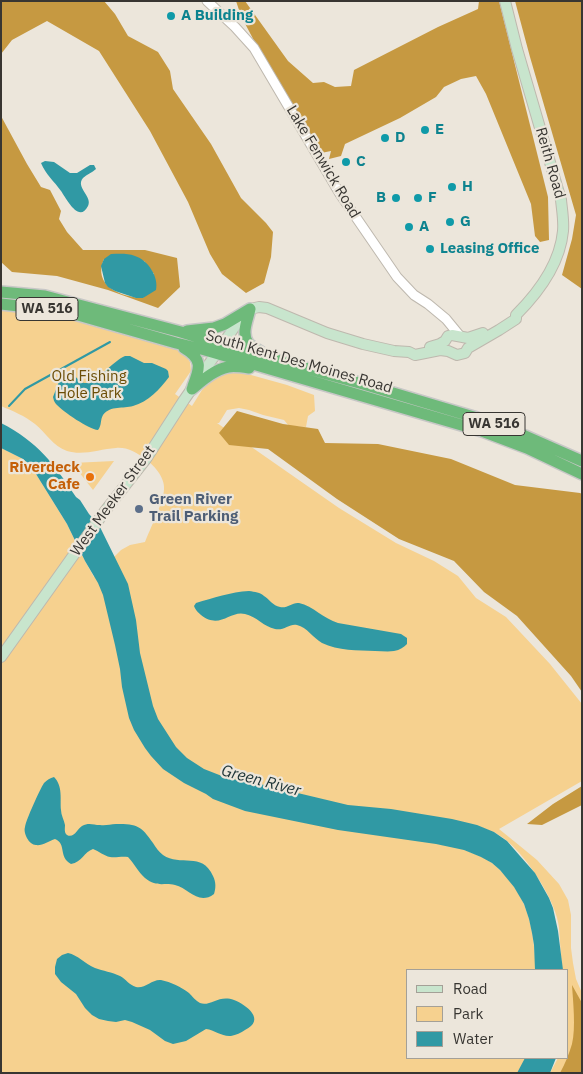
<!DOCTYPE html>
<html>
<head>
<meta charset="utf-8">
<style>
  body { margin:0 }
  #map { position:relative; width:583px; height:1074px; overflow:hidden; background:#ece6db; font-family:"IBM Plex Sans",sans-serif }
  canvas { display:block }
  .frame { position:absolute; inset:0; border:2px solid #383632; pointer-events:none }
  .legend { position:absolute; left:406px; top:969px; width:162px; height:90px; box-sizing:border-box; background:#ece6db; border:1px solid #a4a097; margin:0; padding:6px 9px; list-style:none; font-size:15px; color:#383632 }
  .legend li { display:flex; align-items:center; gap:10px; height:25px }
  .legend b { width:25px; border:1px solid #a4a097 }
</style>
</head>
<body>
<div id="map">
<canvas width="583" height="1074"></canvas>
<div class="frame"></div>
<ul class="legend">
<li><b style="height:6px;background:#c8e5cd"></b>Road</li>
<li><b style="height:14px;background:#f6d18f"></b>Park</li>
<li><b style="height:14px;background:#3099a4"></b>Water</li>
</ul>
</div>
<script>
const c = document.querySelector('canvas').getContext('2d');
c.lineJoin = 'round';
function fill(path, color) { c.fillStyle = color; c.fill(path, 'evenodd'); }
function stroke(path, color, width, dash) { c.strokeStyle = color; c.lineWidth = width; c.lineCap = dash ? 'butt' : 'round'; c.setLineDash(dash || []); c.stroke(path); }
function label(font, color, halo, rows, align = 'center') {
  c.font = font + ' "IBM Plex Sans",sans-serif'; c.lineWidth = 4.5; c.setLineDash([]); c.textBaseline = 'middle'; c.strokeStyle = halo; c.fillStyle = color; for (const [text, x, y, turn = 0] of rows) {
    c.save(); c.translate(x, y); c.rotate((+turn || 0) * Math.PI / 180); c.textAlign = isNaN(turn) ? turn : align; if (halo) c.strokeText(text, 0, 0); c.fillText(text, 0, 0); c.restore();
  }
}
const green = new Path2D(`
  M 1,304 L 39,307 L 176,343 L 190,362 L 191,371 L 175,394 L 192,406 L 202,390 L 217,376 L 226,373 L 236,372 L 251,375 L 287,385 L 314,395 L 315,411 L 308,416 L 306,427 L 289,426 L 284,420 L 263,415 L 249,410 L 239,408 L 227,410 L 219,423 L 217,423 L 339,508 L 396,543 L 434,561 L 458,576 L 476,598 L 506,617 L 550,664 L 582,704 L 582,781 L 499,829 L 520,846 L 537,860 L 559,884 L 568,900 L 571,915 L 571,948 L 573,963 L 576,979 L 582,993 L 582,1073 L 550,1073 L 558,1058 L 567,1058 L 567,970 L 562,970 C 561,956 560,942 559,928 C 557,902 527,857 507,841 C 503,837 498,835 494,832 L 465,850 C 474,854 484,857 492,863 C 499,868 504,874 509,880 C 531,906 534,937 536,970 L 407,970 L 407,1058 L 527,1058 L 519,1073 L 1,1073 L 1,448 L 23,459 L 31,466 L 67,524 L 85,561 L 94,577 L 121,550 L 130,545 L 145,542 C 150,529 164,501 164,489 C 165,477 153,464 144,458 C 135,452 127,447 116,448 C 100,449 83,456 67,451 C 53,446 46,433 35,424 C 25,416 13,411 1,406 Z
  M 114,461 L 93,490 L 72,463 Z`);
const forest = new Path2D(`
  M 1,1 L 104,1 L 115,14 L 128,36 L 158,52 L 170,71 L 173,89 L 211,144 L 241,198 L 266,223 L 273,232 L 271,257 L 264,283 L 246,293 L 222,274 L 210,254 L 188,202 L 150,131 L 99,51 L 47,21 L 12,40 L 1,54 Z
  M 236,1 L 245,1 L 288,61 L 313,83 L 324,82 L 335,87 L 351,86 L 354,70 L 438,27 L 478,9 L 479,1 L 499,1 L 548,197 L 549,240 L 540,242 L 535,236 L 531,204 L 486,94 L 476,76 L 461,79 L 444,87 L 436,97 L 400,118 L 345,144 L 341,156 L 329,159 L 331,151 L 321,153 L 259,50 L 241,16 Z
  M 515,1 L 582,1 L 582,289 L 562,275 L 572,239 L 576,215 L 530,57 Z
  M 1,116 L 27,164 L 41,187 L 50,190 L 61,211 L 59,219 L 67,232 L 83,250 L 145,250 L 177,258 L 180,287 L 158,308 L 108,290 L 57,276 L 12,272 L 1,262 ZM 104,259 L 144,261 L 154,274 L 143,298 C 121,297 92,286 104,259 Z
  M 237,411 L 283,424 L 318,429 L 325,443 L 378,444 L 451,459 L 515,485 L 580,493 L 582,494 L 582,692 L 571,676 L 517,616 L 484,592 L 454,561 L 399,539 L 337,499 L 268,449 L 229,445 L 219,433 Z
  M 582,786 L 582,805 L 542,825 L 527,824 L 553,804 Z
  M 572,985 L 582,1003 L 582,1073 L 560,1073 C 565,1064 569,1054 572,1044 C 576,1028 573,1001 572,985 Z`);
const water = new Path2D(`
  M 45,161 L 54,162 L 70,173 L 77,173 L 90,165 L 94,165 L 96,169 C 92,173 87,174 83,178 C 75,187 93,197 88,206 C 79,224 66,198 61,191 C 54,181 46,175 41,163 Z
  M 111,254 C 119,254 127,253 135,256 C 148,260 159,277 156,290 L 143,298 L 136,298 L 115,291 L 108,287 L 105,283 L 101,266 L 104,259 Z
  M 125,356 L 130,356 L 144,363 L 152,363 L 166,369 L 168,371 L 169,377 C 160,389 148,402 133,406 C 123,409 111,405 103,415 C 100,420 102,425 98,430 C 89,429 63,412 56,404 C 54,401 54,401 53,397 L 60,379 L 72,374 C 76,376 80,383 85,383 C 95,384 114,360 125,356 Z
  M 1,423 C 38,442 54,464 76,497 L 80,500 L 89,514 L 99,525 L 128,584 L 136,620 L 140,653 L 153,706 L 158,719 L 176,747 L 187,758 L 204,769 L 227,778 L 260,784 L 348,805 L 391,809 L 452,819 L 477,825 L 494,832 L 507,841 L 520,856 L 535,873 L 549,898 L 553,908 L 558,931 L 563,970 L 535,970 L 534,945 L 532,933 L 529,919 L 524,904 L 514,887 L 500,870 L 492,863 L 481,857 L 464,850 L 436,844 L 338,830 L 245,811 L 213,799 L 206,794 L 184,783 L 163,769 L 151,756 L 145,748 L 134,730 L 129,718 L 122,687 L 120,669 L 115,645 L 103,595 L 98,583 L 85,561 L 67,524 L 31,466 L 23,459 L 1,448 Z
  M 249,591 C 255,592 260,592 264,596 C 269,599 273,606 280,607 C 287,609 292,602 299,603 C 313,606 324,619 338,623 L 401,634 L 407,638 L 407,644 C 404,647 400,650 394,651 C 388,652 381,651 375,651 C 358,650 338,651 322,643 C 313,638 307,627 297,625 C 290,623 284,631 275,629 C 264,627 256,616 245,614 C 230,610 220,630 201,615 C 198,612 196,611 194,606 L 196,603 C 213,598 231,592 249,591 Z
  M 54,777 C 63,786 60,799 61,810 C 61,815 64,820 65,825 C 65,828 64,833 67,835 C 74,839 78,828 82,826 C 89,822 93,825 100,825 C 106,826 110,824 116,824 C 138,824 141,826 153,843 C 156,848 159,852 163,855 C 180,867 202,851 213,876 C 216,882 216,888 214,894 C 198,906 189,888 175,885 C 164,882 157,888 145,878 C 138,872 134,863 128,857 C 121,856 116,858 110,857 C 104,856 99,851 93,849 C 84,852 82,862 71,864 C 58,857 67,844 55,839 C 49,841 42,846 36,845 C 29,845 23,833 25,827 C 26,820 40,789 44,783 C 47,780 50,778 54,777 Z
  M 68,953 C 78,955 85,964 95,968 C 103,971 112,972 120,976 C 126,979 129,985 136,987 C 145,989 152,979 161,980 C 171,982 181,987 189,993 C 192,996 196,1001 200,1003 C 210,1007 219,994 234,1000 C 247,1005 266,1020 245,1030 C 241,1033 236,1035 231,1036 C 222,1037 215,1030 206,1029 L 186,1041 L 173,1044 L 165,1041 L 150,1030 L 132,1022 L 125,1020 L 116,1022 L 108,1021 L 99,1019 L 92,1015 L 85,1008 L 76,994 L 61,982 L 55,974 L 55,967 L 57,959 L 62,955 Z
  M 525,1058 L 556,1058 L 550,1073 L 517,1073 Z`);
const stream = new Path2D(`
  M 9,406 L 25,389 L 110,342`);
const tertiary = new Path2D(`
  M 207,1 L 235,27 L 254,48 L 340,194 L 397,277 L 414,295 L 428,304 L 446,319 L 460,336`);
const secondary = new Path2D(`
  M 430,347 L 440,344 L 445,341 L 448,336 L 452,335 L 468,338 L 483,333
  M 1,657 L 105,511 L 146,459 L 184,400 L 238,322 L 250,309 L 259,307 L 267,308 L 327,333 L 363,344 L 394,351 L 409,352 L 415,355 L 440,350 L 448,351 L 457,355 L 465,353 L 468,348 L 499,330 L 516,319 L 516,315 C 539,292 560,264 563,231 C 564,221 562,210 561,200 L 517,49 L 505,1`);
const trunk = new Path2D(`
  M 1,292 L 45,296 L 181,332 L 233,348 L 363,384 L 477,418 L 525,436 L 582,461
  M 1,304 L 64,311 L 176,343 L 205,350 L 482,431 L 527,448 L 582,474
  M 250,309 C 248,319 241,333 248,343 C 251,347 258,350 262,353
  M 187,331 L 214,328 L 225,324 L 250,309
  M 184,348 C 203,359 200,368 193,386
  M 192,389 C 203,380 214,370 228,367 C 234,366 242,367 249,368`);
const markers = [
  [171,16,5,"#0f9aa8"],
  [425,130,5,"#0f9aa8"],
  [385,138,5,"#0f9aa8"],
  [346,162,5,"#0f9aa8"],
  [452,187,5,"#0f9aa8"],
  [396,198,5,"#0f9aa8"],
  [418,198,5,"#0f9aa8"],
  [450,222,5,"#0f9aa8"],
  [409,227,5,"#0f9aa8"],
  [430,249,5,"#0f9aa8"],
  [90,477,5,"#e8710a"],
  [139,509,5,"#5c6f8a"]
];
const shields = [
  [47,309,62],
  [494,424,62]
];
const shieldNames = [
  ["WA 516",47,309],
  ["WA 516",494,424]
];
const cultureNames = [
  ["A Building",181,16],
  ["E",435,130],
  ["D",395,138],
  ["C",356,162],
  ["H",462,187],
  ["B",386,198,"right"],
  ["F",428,198],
  ["G",460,222],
  ["A",419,227],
  ["Leasing Office",440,249]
];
const streetNames = [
  ["Lake Fenwick Road",323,162,59],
  ["Reith Road",550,163,74],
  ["South Kent Des Moines Road",299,362,16],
  ["West Meeker Street",113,501,-54]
];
const parkNames = [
  ["Old Fishing",89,377],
  ["Hole Park",89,394]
];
const foodNames = [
  ["Riverdeck",80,468],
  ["Cafe",80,485]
];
const serviceNames = [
  ["Green River",149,500],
  ["Trail Parking",149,517]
];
const waterNames = [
  ["Green River",261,781,15]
];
fill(green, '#f6d18f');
fill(forest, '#c69941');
fill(water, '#3099a4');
stroke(stream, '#3099a4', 2);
stroke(tertiary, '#beb8ae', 11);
stroke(secondary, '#beb8ae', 12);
stroke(trunk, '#c7c7c6', 14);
stroke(tertiary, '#fff', 9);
stroke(secondary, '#c8e5cd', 10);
stroke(trunk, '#6eba7a', 11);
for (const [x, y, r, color] of markers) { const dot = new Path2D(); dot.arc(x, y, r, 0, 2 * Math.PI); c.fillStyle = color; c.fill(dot); stroke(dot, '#ece6db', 2); }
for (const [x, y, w] of shields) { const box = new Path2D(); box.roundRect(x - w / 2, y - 11.5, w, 23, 4); c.fillStyle = '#ece6db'; c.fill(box); stroke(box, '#383632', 1); }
label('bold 14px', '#383632', null, shieldNames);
label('bold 15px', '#0d838f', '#ece6db', cultureNames, 'left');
label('15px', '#383632', '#ece6db', streetNames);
label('15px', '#6b4d06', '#ece6db', parkNames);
label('bold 15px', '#c56008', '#ece6db', foodNames, 'right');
label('bold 15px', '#4e5e75', '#ece6db', serviceNames, 'left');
label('italic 16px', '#1c3336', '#ece6db', waterNames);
</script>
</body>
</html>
